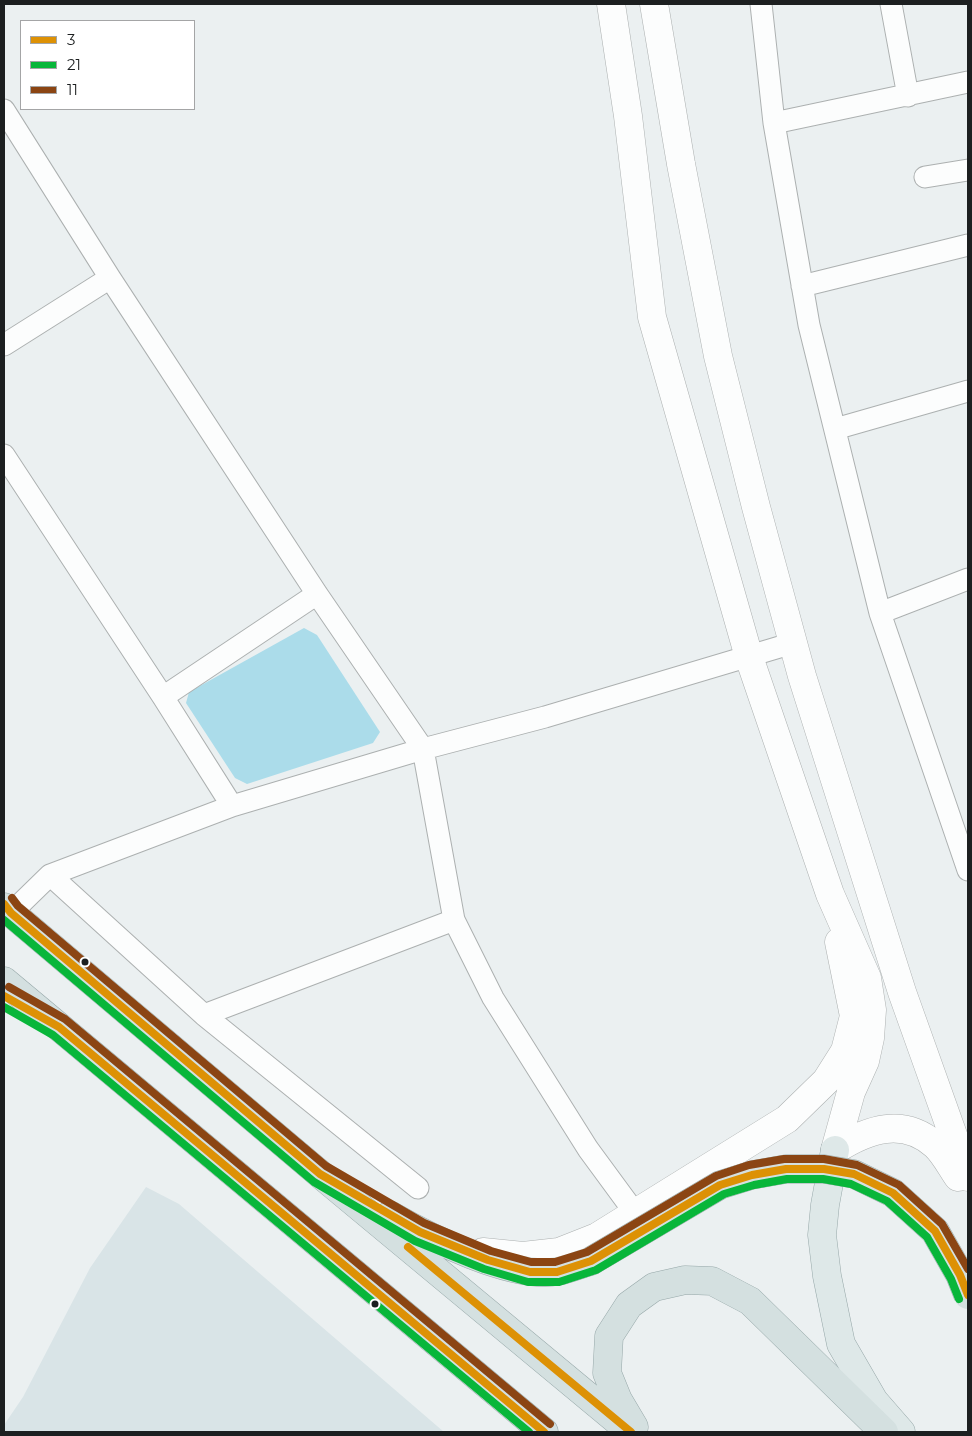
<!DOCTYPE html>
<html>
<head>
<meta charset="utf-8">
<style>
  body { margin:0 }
  #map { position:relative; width:972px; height:1436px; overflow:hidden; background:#ebf0f1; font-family:Montserrat,sans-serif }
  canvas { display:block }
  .frame { position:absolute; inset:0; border:5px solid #1c1f20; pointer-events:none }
  .legend { position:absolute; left:20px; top:20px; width:175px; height:90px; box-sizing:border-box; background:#fff; border:1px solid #a4a5a6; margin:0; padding:6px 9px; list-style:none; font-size:15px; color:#1c1f20 }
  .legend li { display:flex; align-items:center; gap:10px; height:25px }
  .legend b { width:25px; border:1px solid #a4a5a6 }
</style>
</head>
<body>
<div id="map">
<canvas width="972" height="1436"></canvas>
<div class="frame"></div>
<ul class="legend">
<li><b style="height:6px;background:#dd9105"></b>3</li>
<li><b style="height:6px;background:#08b63a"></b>21</li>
<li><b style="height:6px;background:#8b4513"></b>11</li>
</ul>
</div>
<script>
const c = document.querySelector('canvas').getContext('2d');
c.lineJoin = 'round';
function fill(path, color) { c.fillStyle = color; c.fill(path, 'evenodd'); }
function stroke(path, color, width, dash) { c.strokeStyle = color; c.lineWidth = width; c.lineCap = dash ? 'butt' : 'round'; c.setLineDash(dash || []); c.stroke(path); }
const built = new Path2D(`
  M 146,1187 L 179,1204 L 444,1432 L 4,1432 L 4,1425 L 23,1397 L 90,1268 Z`);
const green = new Path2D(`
  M 304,628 L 317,635 L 380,732 L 373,743 L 247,784 L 235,778 L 186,703 L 189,692 Z`);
const minor = new Path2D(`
  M 761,4 L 774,123 L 809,325 L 880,613 L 968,870
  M 891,4 L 908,96
  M 4,110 L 110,278 L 317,594 L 423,749 L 454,920 L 493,998 L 588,1149 L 635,1213
  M 774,123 L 968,82
  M 925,177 L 968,170
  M 802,286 L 968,245
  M 4,345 L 110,278
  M 835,429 L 968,391
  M 4,455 L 163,697 L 232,806
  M 880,613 L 968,579
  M 163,697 L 317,594
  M 50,875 L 204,1015 L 418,1188
  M 11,913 L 50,875 L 232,806 L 423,749 L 545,717 L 793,643
  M 204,1015 L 454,920`);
const tertiary = new Path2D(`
  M 611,4 L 628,116 L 652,317 L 749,657 L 830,894 L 867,978 L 872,1010 L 870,1038 L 865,1061 L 851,1092 L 835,1150
  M 654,4 L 681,164 L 718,356 L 756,507 L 802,676 L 902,992 L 968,1177
  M 835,1150 C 868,1129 903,1117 935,1145 C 944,1153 951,1167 958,1177
  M 483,1252 L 523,1256 L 559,1252 L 597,1237 L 787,1119 L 826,1081 L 845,1051 L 854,1016 L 839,942`);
const primary = new Path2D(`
  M 835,1150 L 825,1205 L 822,1235 L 827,1276 L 841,1344 L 874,1401 L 901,1432`);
const trunk = new Path2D(`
  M 4,907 L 320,1174 L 631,1432
  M 4,981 L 544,1432
  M 390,1215 C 428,1237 513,1280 558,1271 C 569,1269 580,1264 591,1261
  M 634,1427 L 618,1400 L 607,1373 L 609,1336 L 629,1305 L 654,1287 L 685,1280 L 712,1281 L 750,1301 L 884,1432`);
const trunkBridge = new Path2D(`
  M 591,1261 L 720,1185 L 752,1175 L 786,1169 L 824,1169 L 854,1174 L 893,1193 L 935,1231 L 960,1275 L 968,1295`);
const bus1 = new Path2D(`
  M 4,904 L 11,913 L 320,1174 L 420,1232 L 488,1260 L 530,1272 L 557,1272 L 591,1261 L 720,1185 L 752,1175 L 786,1169 L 824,1169 L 854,1174 L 893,1193 L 935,1231 L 960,1275 L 968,1295
  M 4,996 L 59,1027 L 544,1432
  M 408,1247 L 631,1432`);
const bus2 = new Path2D(`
  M 4,920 L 314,1182 L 415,1241 L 484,1269 L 528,1282 L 559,1282 L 596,1270 L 724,1194 L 754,1185 L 787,1179 L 823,1179 L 851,1184 L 887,1201 L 927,1237 L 951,1279 L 959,1299
  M 4,1007 L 53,1035 L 529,1432`);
const bus3 = new Path2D(`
  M 12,898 L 18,906 L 326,1166 L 424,1223 L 491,1251 L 531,1262 L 555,1262 L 587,1252 L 716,1176 L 749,1165 L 784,1159 L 824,1159 L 857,1165 L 899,1185 L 942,1224 L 968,1269
  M 9,987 L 65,1019 L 550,1424`);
const markers = [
  [85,962,4.5,"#1c1f20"],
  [375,1304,4.5,"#1c1f20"]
];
fill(built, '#d9e4e7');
fill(green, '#abdcea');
stroke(minor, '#acb0b0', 23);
stroke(tertiary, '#acb0b0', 29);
stroke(primary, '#96a7a8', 29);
stroke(trunk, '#96a7a8', 29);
stroke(minor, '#fcfdfd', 21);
stroke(tertiary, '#fcfdfd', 28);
stroke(primary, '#dee8e8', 28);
stroke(trunk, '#d4e0e0', 28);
stroke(trunkBridge, '#96a7a8', 29, []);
stroke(trunkBridge, '#d4e0e0', 28);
stroke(bus1, '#dd9105', 8);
stroke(bus2, '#08b63a', 8);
stroke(bus3, '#8b4513', 8);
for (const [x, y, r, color] of markers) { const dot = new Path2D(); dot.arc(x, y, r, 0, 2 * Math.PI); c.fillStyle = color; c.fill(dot); stroke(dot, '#fff', 2); }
</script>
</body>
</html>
